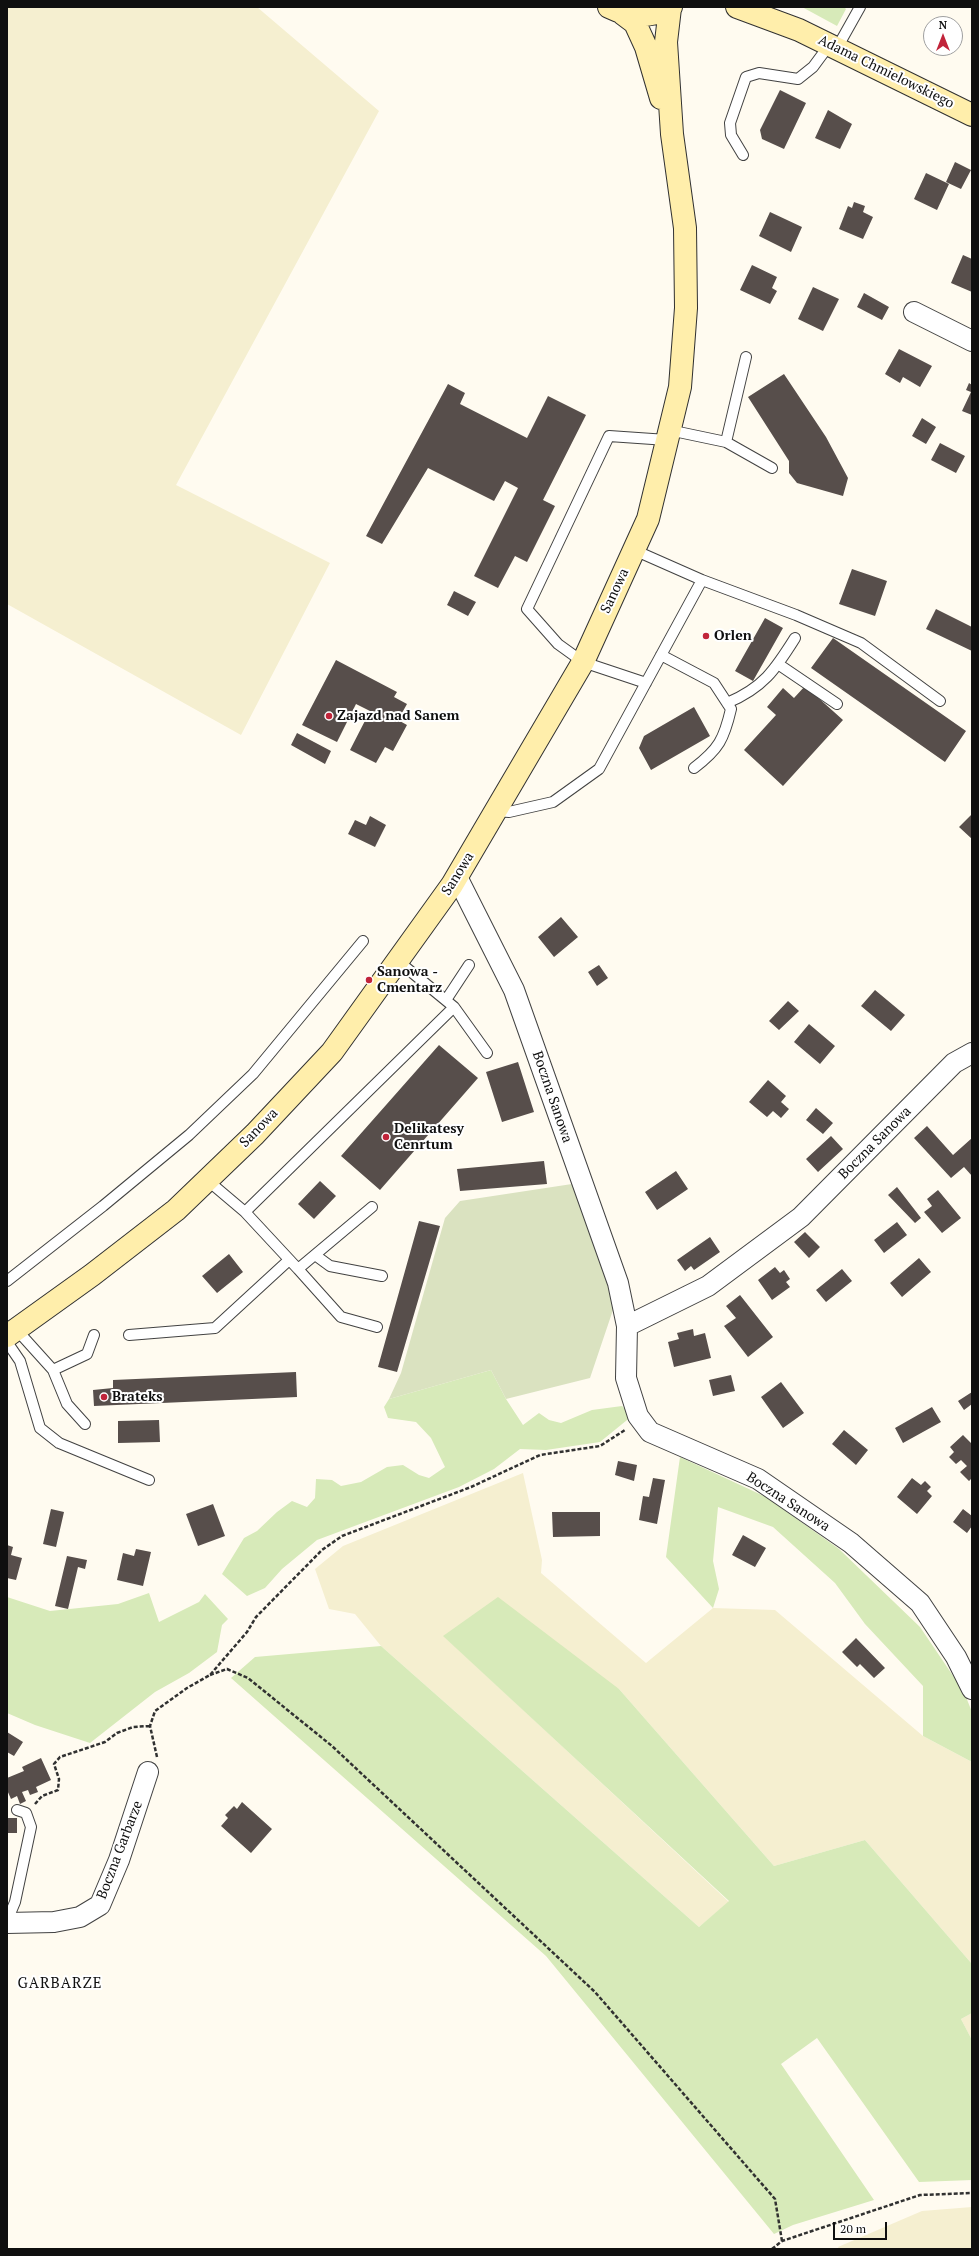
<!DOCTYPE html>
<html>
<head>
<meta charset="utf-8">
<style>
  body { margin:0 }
  #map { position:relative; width:979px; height:2256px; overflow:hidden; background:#fffbf0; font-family:"PT Serif",serif }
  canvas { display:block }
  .frame { position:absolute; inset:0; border:8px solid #0f0f0f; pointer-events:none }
  .north { position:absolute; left:923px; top:16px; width:40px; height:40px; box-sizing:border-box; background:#fff; border:1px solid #9f9f9f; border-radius:50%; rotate:0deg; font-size:11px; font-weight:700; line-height:16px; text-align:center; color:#0f0f0f }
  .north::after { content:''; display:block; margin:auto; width:14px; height:18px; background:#c1243a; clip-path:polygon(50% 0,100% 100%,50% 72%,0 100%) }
  .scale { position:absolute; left:833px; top:2222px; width:54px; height:18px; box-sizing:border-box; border:2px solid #0f0f0f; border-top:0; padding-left:5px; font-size:12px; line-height:14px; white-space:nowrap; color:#0f0f0f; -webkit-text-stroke:3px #fff; paint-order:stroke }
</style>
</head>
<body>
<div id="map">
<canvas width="979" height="2256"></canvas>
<div class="frame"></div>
<div class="north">N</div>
<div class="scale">20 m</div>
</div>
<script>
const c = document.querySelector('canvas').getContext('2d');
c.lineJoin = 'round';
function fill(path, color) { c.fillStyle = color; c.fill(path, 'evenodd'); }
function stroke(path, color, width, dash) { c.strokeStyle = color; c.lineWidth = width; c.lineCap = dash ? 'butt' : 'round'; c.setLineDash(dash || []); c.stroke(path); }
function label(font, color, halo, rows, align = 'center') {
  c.font = font + ' "PT Serif",serif'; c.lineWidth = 4; c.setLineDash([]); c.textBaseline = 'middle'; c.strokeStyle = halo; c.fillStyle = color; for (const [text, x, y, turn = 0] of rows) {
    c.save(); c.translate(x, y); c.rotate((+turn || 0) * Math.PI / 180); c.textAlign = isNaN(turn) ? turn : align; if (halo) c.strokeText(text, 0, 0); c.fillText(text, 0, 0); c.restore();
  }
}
const farmland = new Path2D(`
  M 7,7 L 257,7 L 379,111 L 176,485 L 330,563 L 241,735 L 7,604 Z
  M 523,1473 L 542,1560 L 541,1573 L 646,1663 L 713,1608 L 775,1610 L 923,1736 L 972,1762 L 972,1964 L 865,1840 L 774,1866 L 619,1689 L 444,1636 L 729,1902 L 699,1927 L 381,1646 L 355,1614 L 329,1609 L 315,1569 L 343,1546 Z
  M 972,2013 L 972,2040 L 961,2019 Z
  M 972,2207 L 972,2249 L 839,2249 L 838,2247 L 922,2211 Z`);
const green = new Path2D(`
  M 802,7 L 844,7 L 846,9 L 837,26 Z
  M 491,1370 L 506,1399 L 523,1425 L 539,1413 L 549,1420 L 561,1423 L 592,1410 L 622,1406 L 632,1416 L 600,1442 L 546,1450 L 520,1449 L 494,1469 L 459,1487 L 317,1540 L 282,1569 L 265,1588 L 247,1596 L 222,1574 L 244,1538 L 257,1531 L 277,1512 L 292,1501 L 307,1507 L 315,1498 L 316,1479 L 332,1480 L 341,1486 L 361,1482 L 387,1467 L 403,1465 L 419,1475 L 429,1478 L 445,1467 L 431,1438 L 416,1422 L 388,1418 L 384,1407 L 389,1399 Z
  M 680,1457 L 766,1497 L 839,1549 L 920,1627 L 964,1692 L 972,1712 L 972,1762 L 923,1736 L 923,1686 L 865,1624 L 835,1583 L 773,1527 L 718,1507 L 713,1561 L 719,1589 L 713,1608 L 666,1557 Z
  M 149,1593 L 159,1622 L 199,1602 L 205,1594 L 228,1619 L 222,1625 L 217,1652 L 189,1673 L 155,1692 L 90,1743 L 35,1725 L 7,1713 L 7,1597 L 50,1611 L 118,1604 Z
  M 498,1597 L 619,1689 L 774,1866 L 865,1840 L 972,1964 L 972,2013 L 961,2019 L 972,2040 L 972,2180 L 919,2182 L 817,2038 L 781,2064 L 874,2200 L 793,2225 L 774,2234 L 546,1956 L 231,1678 L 255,1657 L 381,1646 L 699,1927 L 729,1901 L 443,1636 Z`);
const cemetery = new Path2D(`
  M 572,1184 L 615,1304 L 590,1378 L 506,1399 L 491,1370 L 389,1399 L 401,1373 L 445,1218 L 460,1201 Z`);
const building = new Path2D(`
  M 780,90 L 806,103 L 784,149 L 762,139 L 760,130 Z
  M 828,110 L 852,124 L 840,149 L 815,138 Z
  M 955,162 L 971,170 L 961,189 L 946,182 Z
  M 926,173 L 949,184 L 937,210 L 914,199 Z
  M 854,202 L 865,206 L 863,212 L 873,217 L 863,239 L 839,229 L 848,206 L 852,208 Z
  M 770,212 L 802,227 L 791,252 L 759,236 Z
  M 963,255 L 972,259 L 972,292 L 951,283 Z
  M 752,265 L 777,277 L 772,288 L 777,291 L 770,304 L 740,290 Z
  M 813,287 L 839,299 L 823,331 L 798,319 Z
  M 864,293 L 889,307 L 882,320 L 857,307 Z
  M 899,349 L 932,366 L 920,387 L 903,377 L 900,383 L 885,374 Z
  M 784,374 L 826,437 L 848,478 L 843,496 L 797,483 L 789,473 L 789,461 L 748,397 Z
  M 969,383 L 972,385 L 972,415 L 962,411 L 971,392 L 966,390 Z
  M 448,384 L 465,393 L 460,404 L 527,438 L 548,396 L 586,415 L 543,500 L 555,506 L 527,562 L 515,556 L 498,588 L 474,576 L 518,488 L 505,481 L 494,501 L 428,468 L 382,544 L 366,536 Z
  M 922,418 L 936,427 L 926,444 L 912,436 Z
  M 940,443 L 965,456 L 956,473 L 931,460 Z
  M 852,569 L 887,581 L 875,616 L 839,604 Z
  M 454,591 L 476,602 L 468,616 L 447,605 Z
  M 936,609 L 972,627 L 972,651 L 926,629 Z
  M 765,618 L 783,628 L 753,681 L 735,671 Z
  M 833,638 L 966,731 L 945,762 L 811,668 Z
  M 336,660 L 397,692 L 394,697 L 407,704 L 398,720 L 407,725 L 393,751 L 385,747 L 376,763 L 350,750 L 370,711 L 356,704 L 337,742 L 302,725 Z
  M 805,686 L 843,720 L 783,786 L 744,750 L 776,715 L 767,707 L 783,688 L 794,698 Z
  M 694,707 L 710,736 L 651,770 L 639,748 L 644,736 Z
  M 297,733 L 331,751 L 325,764 L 291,745 Z
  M 972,814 L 972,839 L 959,827 Z
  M 370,816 L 386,825 L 375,847 L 348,834 L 355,820 L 366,825 Z
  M 561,917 L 578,937 L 554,957 L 538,937 Z
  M 599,965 L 608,978 L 597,986 L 588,972 Z
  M 875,990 L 905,1015 L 891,1031 L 861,1006 Z
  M 788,1001 L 799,1011 L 779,1030 L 769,1021 Z
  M 809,1024 L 835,1046 L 820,1064 L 794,1042 Z
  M 439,1045 L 478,1078 L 380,1190 L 341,1156 Z
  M 518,1062 L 534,1112 L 502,1122 L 486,1072 Z
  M 768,1080 L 786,1096 L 781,1102 L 789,1109 L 781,1118 L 773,1111 L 767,1117 L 749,1102 Z
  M 816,1108 L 833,1123 L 823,1134 L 806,1120 Z
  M 927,1126 L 953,1155 L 972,1138 L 972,1176 L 964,1167 L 951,1178 L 914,1138 Z
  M 831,1136 L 843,1149 L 818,1172 L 806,1159 Z
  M 544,1161 L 547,1184 L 460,1191 L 457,1169 Z
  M 676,1171 L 688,1189 L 657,1210 L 645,1192 Z
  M 320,1181 L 336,1196 L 314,1219 L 298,1204 Z
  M 897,1187 L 921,1218 L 915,1223 L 888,1195 Z
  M 938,1190 L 961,1218 L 942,1233 L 924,1212 L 932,1206 L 927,1199 Z
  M 419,1221 L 440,1226 L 397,1372 L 378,1367 Z
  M 897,1222 L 907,1235 L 884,1253 L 874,1240 Z
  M 805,1232 L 820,1247 L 809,1258 L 794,1242 Z
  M 710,1237 L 720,1252 L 694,1270 L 691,1266 L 685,1271 L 677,1260 Z
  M 229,1254 L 243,1272 L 217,1293 L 202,1276 Z
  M 919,1258 L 931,1272 L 902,1297 L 890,1283 Z
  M 775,1267 L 780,1273 L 784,1270 L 790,1279 L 786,1282 L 790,1287 L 772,1300 L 758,1280 Z
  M 842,1269 L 852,1281 L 826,1302 L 816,1290 Z
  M 740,1295 L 773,1337 L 748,1357 L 724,1326 L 736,1318 L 726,1306 Z
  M 693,1329 L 694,1336 L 705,1333 L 711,1358 L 674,1367 L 668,1342 L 679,1339 L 677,1333 Z
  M 296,1372 L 297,1397 L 94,1406 L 93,1390 L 113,1388 L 113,1380 Z
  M 731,1375 L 735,1391 L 713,1396 L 709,1380 Z
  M 781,1382 L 804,1413 L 783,1428 L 761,1397 Z
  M 972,1392 L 972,1404 L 964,1410 L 958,1401 Z
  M 932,1407 L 941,1422 L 903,1443 L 895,1428 Z
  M 159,1420 L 160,1442 L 118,1443 L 118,1421 Z
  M 844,1430 L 868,1450 L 856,1465 L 832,1444 Z
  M 963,1435 L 972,1444 L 972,1478 L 969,1481 L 960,1472 L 967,1466 L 961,1460 L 956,1464 L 949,1457 L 954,1452 L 950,1447 Z
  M 618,1461 L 637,1465 L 634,1481 L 615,1475 Z
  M 653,1478 L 665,1480 L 657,1524 L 639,1520 L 643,1496 L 649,1497 Z
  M 912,1478 L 921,1485 L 925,1481 L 931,1487 L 927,1491 L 932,1496 L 917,1514 L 897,1497 Z
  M 213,1504 L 225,1536 L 198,1546 L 186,1514 Z
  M 51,1509 L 64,1512 L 56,1547 L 43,1544 Z
  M 963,1509 L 972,1516 L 972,1526 L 967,1533 L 953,1522 Z
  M 552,1512 L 600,1512 L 600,1536 L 553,1537 Z
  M 743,1535 L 766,1548 L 755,1567 L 732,1555 Z
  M 7,1545 L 13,1547 L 11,1555 L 22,1558 L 16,1580 L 7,1578 Z
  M 136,1549 L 151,1552 L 143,1586 L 117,1580 L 123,1553 L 134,1556 Z
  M 67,1556 L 87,1560 L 85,1569 L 78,1567 L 68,1609 L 55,1606 Z
  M 856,1638 L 885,1668 L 874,1678 L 860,1664 L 857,1667 L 842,1652 Z
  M 7,1732 L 23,1742 L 14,1756 L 7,1752 Z
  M 41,1758 L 51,1780 L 36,1787 L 38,1792 L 30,1795 L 28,1790 L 22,1792 L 26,1801 L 20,1804 L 17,1796 L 11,1799 L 7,1790 L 7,1778 L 24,1771 L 22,1767 Z
  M 242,1802 L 272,1829 L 251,1853 L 221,1826 L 228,1818 L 225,1815 L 234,1806 L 237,1809 Z
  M 7,1818 L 17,1818 L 17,1833 L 7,1833 Z`);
const path = new Path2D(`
  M 210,1675 L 227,1669 L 248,1678 L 332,1746 L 595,1992 L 775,2199 L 782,2241
  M 157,1757 L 150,1726 L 155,1711 L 187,1688 L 210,1675 L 247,1632 L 256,1617 L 322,1550 L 342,1536 L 471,1487 L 540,1455 L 600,1446 L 625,1430
  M 35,1804 L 42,1796 L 58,1790 L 59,1779 L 54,1764 L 60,1757 L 105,1742 L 117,1733 L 133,1727 L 150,1726
  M 772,2249 L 782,2241 L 920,2195 L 972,2193`);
const lane = new Path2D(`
  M 837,48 L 860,7
  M 743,155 L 731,135 L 730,123 L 746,77 L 759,73 L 798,79 L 813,67 L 830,44
  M 669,430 L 726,442 L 772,468
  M 726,442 L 746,357
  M 634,550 L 702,580 L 796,615 L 861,643 L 940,701
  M 661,655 L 714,683 L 731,709 C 724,739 719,749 694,768
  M 778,664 L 837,704
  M 646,683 L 583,662 L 558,644 L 527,609 L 609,436 L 667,440
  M 727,703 C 763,688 775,670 795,638
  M 496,811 L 509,812 L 553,802 L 599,769 L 702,580
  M 446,1000 L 469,965
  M 454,1007 L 487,1053
  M 206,1179 L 245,1212 L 454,1007 L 398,961
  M 245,1212 L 298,1269 L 372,1207
  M 315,1255 L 330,1266 L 382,1276
  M 298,1269 L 341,1317 L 377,1327
  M 7,1281 L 103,1206 L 189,1135 L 253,1074 L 363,941
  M 16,1329 L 53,1370 L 67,1404 L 85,1424
  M 129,1335 L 215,1328 L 289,1260
  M 7,1342 L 20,1361 L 40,1428 L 59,1443 L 149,1480
  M 53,1370 L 87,1354 L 94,1335
  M 7,1921 L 15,1902 L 31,1827 L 26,1813 L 17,1810`);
const street = new Path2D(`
  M 914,312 L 972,341
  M 457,877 L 514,990 L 618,1283 L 627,1326 L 626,1378 L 638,1416 L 650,1432 L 758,1479 L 851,1543 L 920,1603 L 956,1657 L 972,1689
  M 627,1326 L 708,1286 L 801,1217 L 954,1063 L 972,1053
  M 7,1923 L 54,1922 L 80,1917 L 100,1905 L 119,1860 L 148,1772`);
const secondary = new Path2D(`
  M 609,7 C 629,17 651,18 671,7
  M 737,7 L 799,30 L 972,115
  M 623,14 L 635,23 L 646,47 L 661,98
  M 7,1336 L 92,1275 L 176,1210 L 255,1134 L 332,1052 L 452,885 L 583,662 L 648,519 L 680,387 L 686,308 L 685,228 L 672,134 L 666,42 L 670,8`);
const markers = [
  [706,636,4,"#c1243a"],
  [329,716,4,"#c1243a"],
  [369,980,4,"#c1243a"],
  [386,1137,4,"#c1243a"],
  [104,1397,4,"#c1243a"]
];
const streetNames = [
  ["Adama Chmielowskiego",886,72,26],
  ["Sanowa",615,591,-65],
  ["Sanowa",458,874,-58],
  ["Boczna Sanowa",552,1097,71],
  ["Sanowa",259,1128,-46],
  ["Boczna Sanowa",875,1143,-45],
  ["Boczna Sanowa",788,1502,33],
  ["Boczna Garbarze",120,1850,-69]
];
const poiNames = [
  ["Orlen",714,636],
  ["Zajazd nad Sanem",337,716],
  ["Sanowa -",377,972],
  ["Cmentarz",377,988],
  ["Delikatesy",394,1129],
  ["Cenrtum",394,1145],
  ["Brateks",112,1397]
];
const neighbourhoodNames = [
  ["GARBARZE",60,1984]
];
fill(farmland, '#f5efd0');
fill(green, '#d7eab9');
fill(cemetery, '#dae2c0');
fill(building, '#574e4b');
stroke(lane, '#424242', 12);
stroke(street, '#424242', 22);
stroke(secondary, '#313131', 24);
stroke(path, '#313131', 2.5, [4, 2]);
stroke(lane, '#fff', 10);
stroke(street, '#fff', 20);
stroke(secondary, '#ffeeab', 22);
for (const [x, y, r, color] of markers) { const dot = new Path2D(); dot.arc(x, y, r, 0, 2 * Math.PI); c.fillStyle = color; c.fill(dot); stroke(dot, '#fff', 1.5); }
label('14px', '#0f0f0f', '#fff', streetNames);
label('bold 14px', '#0f0f0f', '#fff', poiNames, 'left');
c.letterSpacing = '1px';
label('15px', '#0f0f0f', '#fff', neighbourhoodNames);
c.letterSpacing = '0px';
</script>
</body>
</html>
